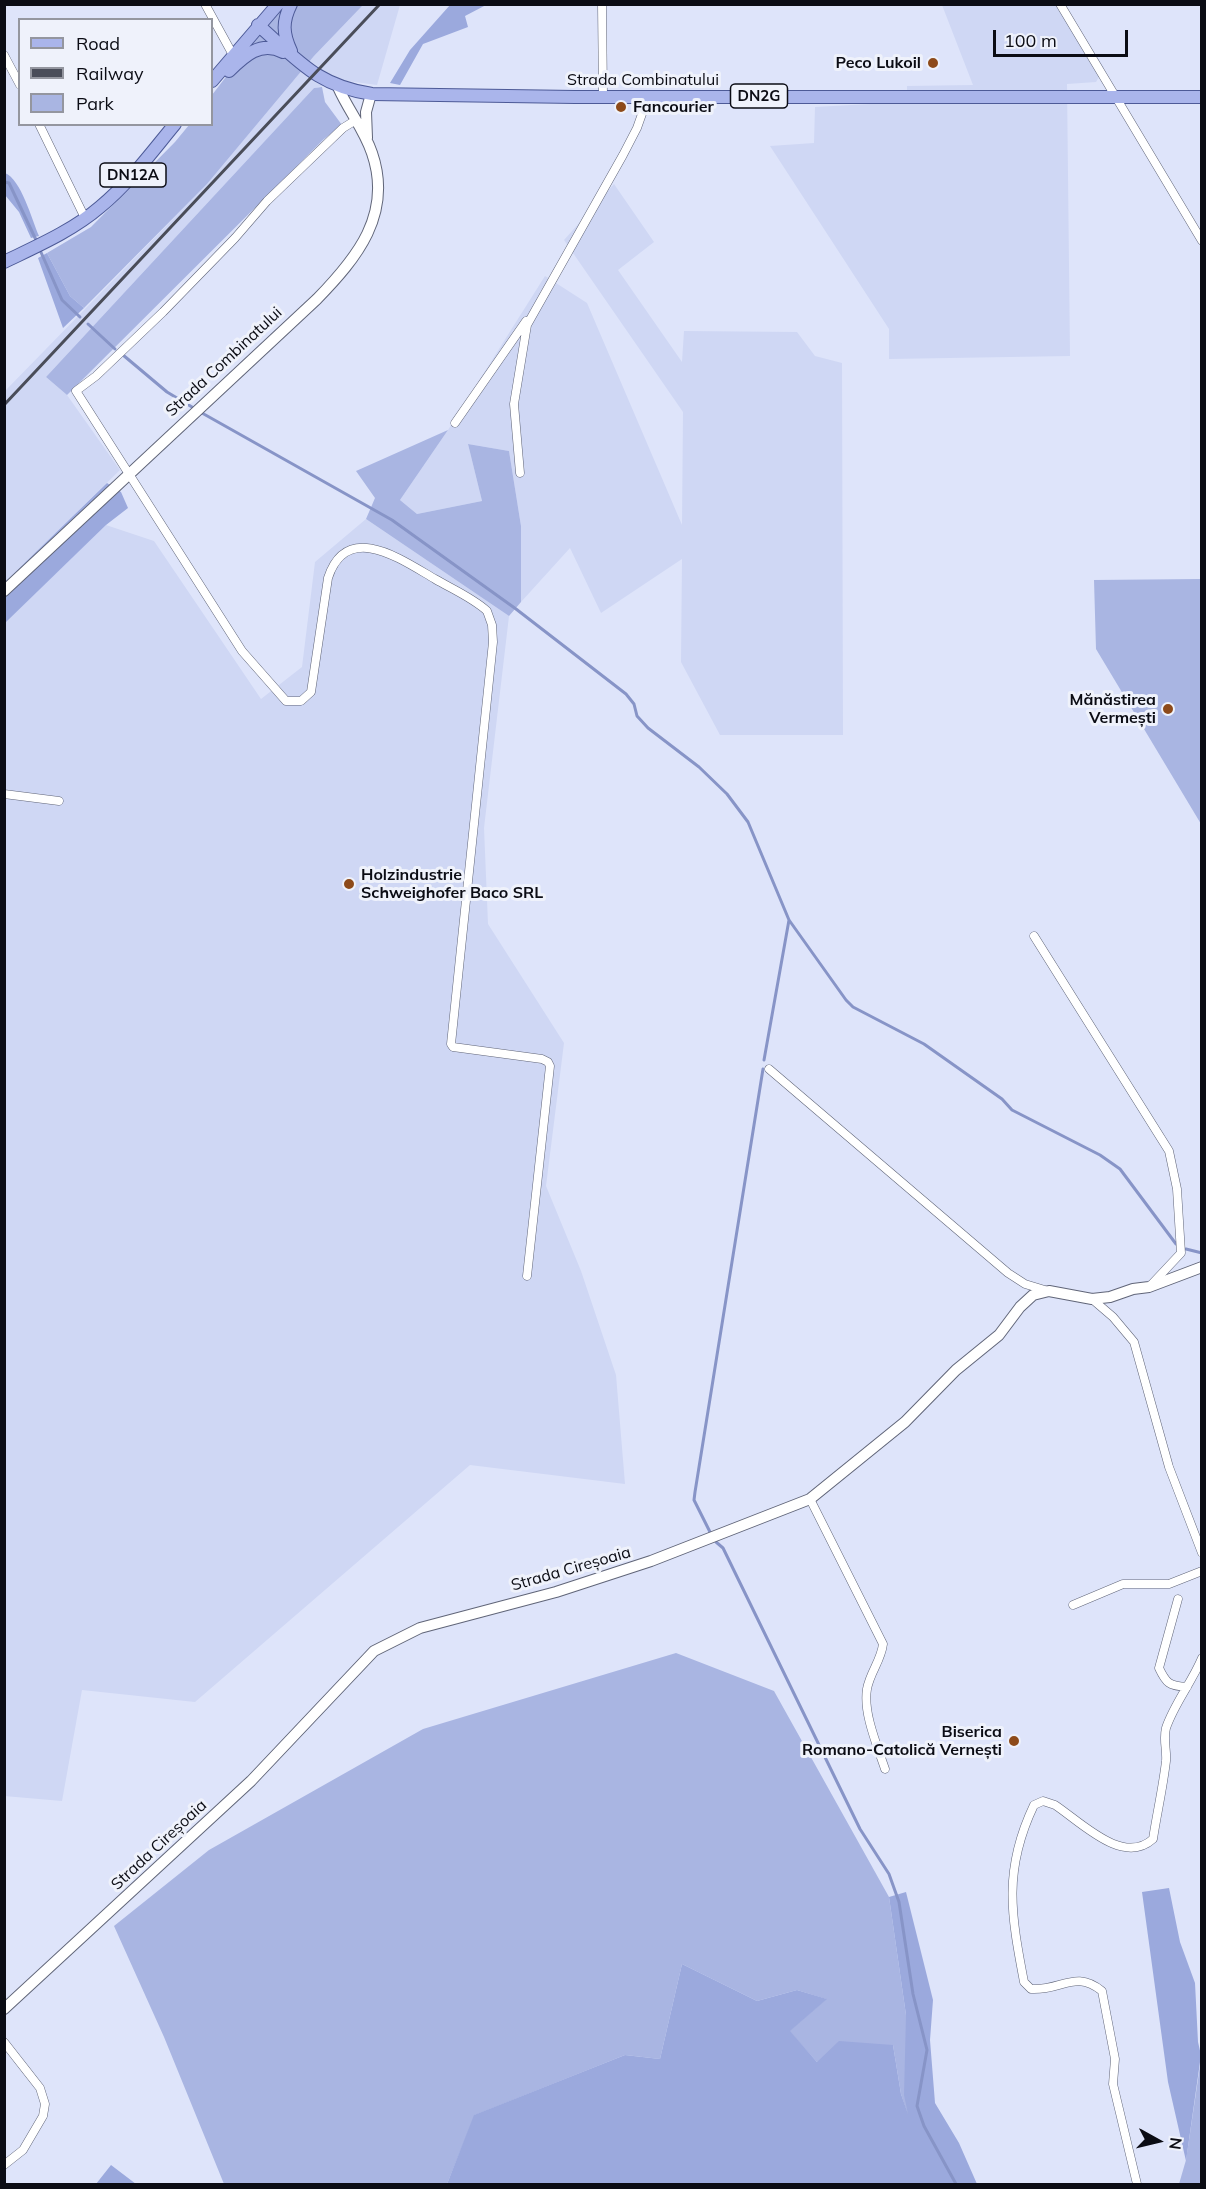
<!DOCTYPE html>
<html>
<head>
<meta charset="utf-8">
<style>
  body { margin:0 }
  #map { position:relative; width:1206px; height:2189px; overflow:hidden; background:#dee4fa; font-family:Mulish,sans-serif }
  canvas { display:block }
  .frame { position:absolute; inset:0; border:6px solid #0b0c14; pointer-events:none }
  .legend { position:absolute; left:18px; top:18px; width:195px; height:108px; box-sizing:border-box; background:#eff2fb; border:2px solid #94969f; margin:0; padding:8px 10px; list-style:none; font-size:18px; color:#0b0c14 }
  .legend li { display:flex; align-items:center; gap:12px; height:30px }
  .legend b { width:30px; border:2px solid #94969f }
  .north { position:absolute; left:1128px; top:2111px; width:60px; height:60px; -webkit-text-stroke:4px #eff2fb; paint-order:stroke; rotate:98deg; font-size:16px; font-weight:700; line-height:24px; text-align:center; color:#0b0c14 }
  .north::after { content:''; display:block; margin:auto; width:21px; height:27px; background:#0b0c14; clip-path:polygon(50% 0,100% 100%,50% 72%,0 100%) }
  .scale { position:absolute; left:993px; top:30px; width:135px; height:27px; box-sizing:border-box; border:3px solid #0b0c14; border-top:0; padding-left:8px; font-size:18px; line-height:21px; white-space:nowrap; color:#0b0c14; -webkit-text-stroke:4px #eff2fb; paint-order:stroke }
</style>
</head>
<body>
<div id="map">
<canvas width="1206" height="2189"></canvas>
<div class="frame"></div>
<ul class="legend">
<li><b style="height:8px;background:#aab5eb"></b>Road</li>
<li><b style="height:8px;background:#4a4d59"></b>Railway</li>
<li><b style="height:16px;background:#a9b5e2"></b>Park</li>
</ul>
<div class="north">N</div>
<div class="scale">100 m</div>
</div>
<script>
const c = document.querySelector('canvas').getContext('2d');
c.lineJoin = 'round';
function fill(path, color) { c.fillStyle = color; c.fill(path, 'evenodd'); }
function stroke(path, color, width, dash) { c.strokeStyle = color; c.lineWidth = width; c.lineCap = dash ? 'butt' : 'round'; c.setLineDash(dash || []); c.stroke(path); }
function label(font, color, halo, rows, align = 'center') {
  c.font = font + ' Mulish,sans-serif'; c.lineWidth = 6; c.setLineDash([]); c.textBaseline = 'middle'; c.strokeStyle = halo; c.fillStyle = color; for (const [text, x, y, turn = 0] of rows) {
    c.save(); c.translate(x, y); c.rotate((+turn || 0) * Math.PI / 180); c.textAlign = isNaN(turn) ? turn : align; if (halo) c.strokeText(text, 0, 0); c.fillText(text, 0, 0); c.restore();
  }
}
const built = new Path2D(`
  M 363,5 L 400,5 L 377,85 L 347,81 L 314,88 L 46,377 L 67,395 L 120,470 L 5,582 L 5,391 L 207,184 L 314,56 Z
  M 942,5 L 1065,5 L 1104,68 L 1096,82 L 1067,84 L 1070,356 L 889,359 L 889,329 L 770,146 L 814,143 L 815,107 L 907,102 L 907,86 L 973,85 Z
  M 614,184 L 654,242 L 618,270 L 682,362 L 684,331 L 797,332 L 815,356 L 842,363 L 843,735 L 720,735 L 681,662 L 682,559 L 601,613 L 570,548 L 521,602 L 521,526 L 509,451 L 468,444 L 482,501 L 417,514 L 400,500 L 448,430 L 545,276 L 587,303 L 682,525 L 683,412 L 564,240 Z
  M 366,519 L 509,616 L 484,828 L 488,924 L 564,1043 L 546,1186 L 581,1271 L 616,1375 L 625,1484 L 470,1465 L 195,1702 L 82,1690 L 62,1801 L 4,1796 L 4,623 L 106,525 L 154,541 L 261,699 L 302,667 L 315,562 Z`);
const green = new Path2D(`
  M 281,5 L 363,5 L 314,56 L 207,184 L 84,308 L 70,296 L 47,253 L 91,227 L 175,142 L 189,125 L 212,124 L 212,95 Z
  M 322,87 L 325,102 L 342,125 L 324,139 L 67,395 L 46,377 L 314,88 Z
  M 448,430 L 400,500 L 417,514 L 482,501 L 468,444 L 509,451 L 521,526 L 521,602 L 509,616 L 366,519 L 375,498 L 356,471 Z
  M 1201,579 L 1202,579 L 1201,824 L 1096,649 L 1094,580 Z
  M 676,1653 L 774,1691 L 889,1897 L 906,2015 L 906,2065 L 912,2128 L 901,2094 L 893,2045 L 817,2062 L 789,2031 L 826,1999 L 797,1990 L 757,2001 L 682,1964 L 660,2059 L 625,2055 L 475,2115 L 447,2184 L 224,2184 L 164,2037 L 114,1926 L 209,1850 L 423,1729 Z
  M 1201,2059 L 1201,2184 L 1179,2184 L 1186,2160 Z`);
const forest = new Path2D(`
  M 450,5 L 486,5 L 465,16 L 468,27 L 423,44 L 400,85 L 390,83 L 410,50 Z
  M 5,173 C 21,179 32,220 39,236 L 31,238 L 19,212 L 5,195 Z
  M 47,253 L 70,296 L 84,308 L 63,328 L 38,258 Z
  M 107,483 L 121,492 L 128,508 L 106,525 L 5,623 L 5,582 Z
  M 1169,1888 L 1180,1942 L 1195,1983 L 1198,2042 L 1201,2055 L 1186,2161 L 1168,2082 L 1142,1892 Z
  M 906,1892 L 933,2000 L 930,2040 L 935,2103 L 959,2143 L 977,2184 L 447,2184 L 474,2115 L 625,2055 L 660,2059 L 682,1964 L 757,2001 L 797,1990 L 827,1999 L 790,2031 L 817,2062 L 839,2041 L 893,2045 L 901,2094 L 908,2114 L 904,2095 L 906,2015 L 889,1897 Z
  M 111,2165 L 136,2184 L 96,2184 Z`);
const stream = new Path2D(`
  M 4,182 L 9,183 L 37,242
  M 40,250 L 62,300 L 80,317
  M 88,324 L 115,349
  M 123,355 L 167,392 L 192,407
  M 202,413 L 392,520 L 516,609 L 626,694 L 634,704 L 637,716 L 648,728 L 699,767 L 727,794 L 748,822 L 789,920 L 846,1000 L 853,1007 L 924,1044 L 1002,1099 L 1012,1110 L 1100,1155 L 1120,1169 L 1176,1244
  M 764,1060 L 789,920
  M 1186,1249 L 1202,1253
  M 711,1534 L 694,1500 L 695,1492 L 763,1069
  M 716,1542 L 723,1548 L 860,1829 L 889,1874 L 899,1902 L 913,1994 L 927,2050 L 917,2106 L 924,2126 L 956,2184`);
const street = new Path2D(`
  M 205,4 L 233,55
  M 602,4 L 603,97
  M 1060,4 L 1202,241
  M 4,55 L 20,85
  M 356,120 L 343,128 L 267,201 L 235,238 L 163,312 L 96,376 L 76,391 L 242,651 L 286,701 L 301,701 L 311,692 L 328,578 C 347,520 402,560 435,579 C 452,589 473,598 487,611 L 492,625 L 493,642 L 451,1044 L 453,1047 L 542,1059 L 548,1062 L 550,1066 L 527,1276
  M 39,124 L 85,218
  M 455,423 L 526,321
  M 520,473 L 514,404 L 527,325 L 623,155 L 637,128 L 648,97
  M 4,794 L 59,801
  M 1034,936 L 1169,1151 L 1177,1189 L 1181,1253 L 1151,1285
  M 769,1069 L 1008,1273 L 1025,1284 L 1048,1291
  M 1092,1299 L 1113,1317 L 1134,1342 L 1169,1467 L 1202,1553
  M 810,1499 L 883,1644 C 881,1661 870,1672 867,1689 C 863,1713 877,1745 885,1769
  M 1178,1599 L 1159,1668 C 1166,1683 1169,1686 1187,1687
  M 1073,1605 L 1123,1584 L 1169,1584 L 1202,1571
  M 4,2042 L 40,2088 L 45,2104 L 43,2116 L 23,2150 L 4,2165
  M 1137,2184 L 1113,2084 L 1115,2059 L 1102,1991 C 1075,1969 1062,1991 1031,1989 L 1024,1982 C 1011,1914 1003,1870 1034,1805 L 1043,1801 L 1055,1805 C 1082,1823 1123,1866 1153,1839 C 1157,1813 1163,1787 1166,1761 C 1167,1750 1163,1740 1166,1728 C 1174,1704 1192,1682 1202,1658`);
const secondary = new Path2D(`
  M 367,138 L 366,112 L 371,94
  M 4,591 L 317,299 C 357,258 393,214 372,153 C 364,129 348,110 338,87
  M 4,2009 L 251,1781 L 374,1651 L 420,1628 L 556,1592 L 651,1561 L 810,1499 L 905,1422 L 956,1370 L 999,1335 L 1020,1307 L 1033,1295 L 1049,1291 L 1092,1299 L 1110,1297 L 1133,1289 L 1149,1287 L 1202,1267`);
const primary = new Path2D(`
  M 258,25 C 298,60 317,86 372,94 L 575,97 L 1202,97
  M 291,51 C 283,34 282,22 291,4
  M 229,71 C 244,56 261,40 283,52
  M 212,81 L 278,4
  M 4,262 C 37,246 72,231 100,207 C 129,183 151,153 175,124`);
const rail = new Path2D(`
  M 4,405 L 380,4`);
const markers = [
  [933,63,6,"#8d4a1a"],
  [621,107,6,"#8d4a1a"],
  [1168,709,6,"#8d4a1a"],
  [349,884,6,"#8d4a1a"],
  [1014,1741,6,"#8d4a1a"]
];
const shields = [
  [759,96,57],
  [133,175,66]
];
const shieldNames = [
  ["DN2G",759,96],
  ["DN12A",133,175]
];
const poiNames = [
  ["Peco Lukoil",921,63],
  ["Fancourier",633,107,"left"],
  ["Mănăstirea",1156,700],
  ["Vermești",1156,718],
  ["Holzindustrie",361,875,"left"],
  ["Schweighofer Baco SRL",361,893,"left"],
  ["Biserica",1002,1732],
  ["Romano-Catolică Vernești",1002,1750]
];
const streetNames = [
  ["Strada Combinatului",643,80],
  ["Strada Combinatului",224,362,-43],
  ["Strada Cireșoaia",571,1569,-16],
  ["Strada Cireșoaia",159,1845,-43]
];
fill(built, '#cfd7f4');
fill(green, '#a9b5e2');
fill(forest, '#9ba9dd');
stroke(stream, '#8794c7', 3);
stroke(street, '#606578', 9);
stroke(secondary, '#606578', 12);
stroke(primary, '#4d5a97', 14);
stroke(street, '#fff', 8);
stroke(secondary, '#fff', 10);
stroke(primary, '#aab5eb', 12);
stroke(rail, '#4a4d59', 3);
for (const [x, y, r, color] of markers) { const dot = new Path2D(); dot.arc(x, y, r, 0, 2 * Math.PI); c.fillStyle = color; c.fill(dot); stroke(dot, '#eff2fb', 2); }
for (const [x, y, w] of shields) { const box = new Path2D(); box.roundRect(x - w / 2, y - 12, w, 24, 4.5); c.fillStyle = '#eff2fb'; c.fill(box); stroke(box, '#0b0c14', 1.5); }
label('bold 15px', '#0b0c14', null, shieldNames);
label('bold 16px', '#0b0c14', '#eff2fb', poiNames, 'right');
label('16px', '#0b0c14', '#eff2fb', streetNames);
</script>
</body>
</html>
